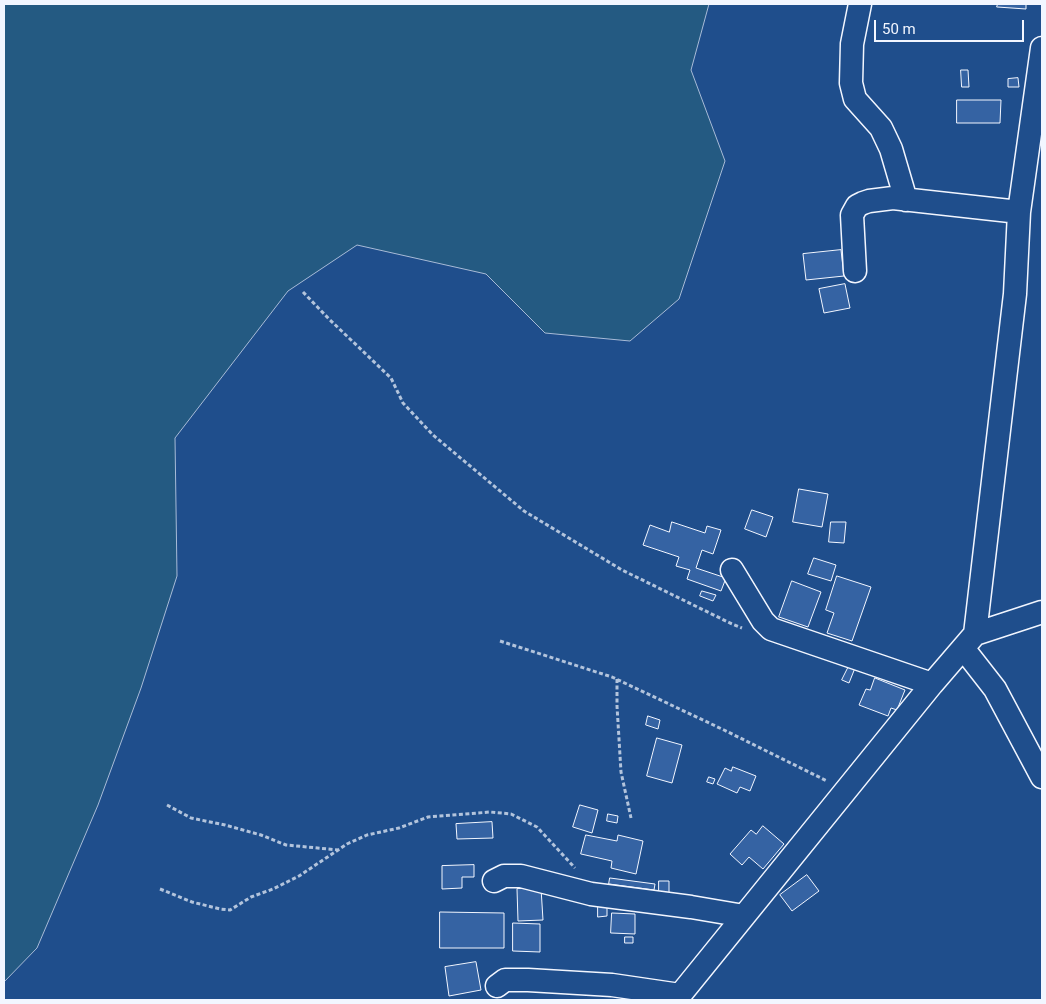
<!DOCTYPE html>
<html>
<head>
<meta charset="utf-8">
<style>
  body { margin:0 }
  #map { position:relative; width:1046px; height:1004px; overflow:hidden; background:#1f4e8c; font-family:Roboto,sans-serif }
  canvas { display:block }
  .frame { position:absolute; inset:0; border:5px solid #f2f6ff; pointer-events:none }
  .scale { position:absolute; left:874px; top:20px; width:150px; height:22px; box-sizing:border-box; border:2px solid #f2f6ff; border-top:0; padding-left:6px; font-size:15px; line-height:18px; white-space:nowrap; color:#f2f6ff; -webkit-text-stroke:4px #1f4e8c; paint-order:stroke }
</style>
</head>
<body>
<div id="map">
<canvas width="1046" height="1004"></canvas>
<div class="frame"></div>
<div class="scale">50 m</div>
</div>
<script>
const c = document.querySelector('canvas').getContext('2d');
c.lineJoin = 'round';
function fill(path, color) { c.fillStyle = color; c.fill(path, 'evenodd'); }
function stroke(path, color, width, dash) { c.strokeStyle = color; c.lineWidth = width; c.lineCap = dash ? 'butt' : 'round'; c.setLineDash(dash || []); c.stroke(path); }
const green = new Path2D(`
  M 4,4 L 709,4 L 691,70 L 725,161 L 679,299 L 630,341 L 545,333 L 486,274 L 357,245 L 288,291 L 175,438 L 177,576 L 141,688 L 98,805 L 37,948 L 4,982 Z`);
const building = new Path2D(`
  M 998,4 L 1026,4 L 1026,9 L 997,7 Z
  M 961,70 L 968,70 L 969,87 L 962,87 Z
  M 1018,78 L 1019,87 L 1008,87 L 1008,79 Z
  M 957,100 L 1001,100 L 1000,123 L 957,123 Z
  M 841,250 L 844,276 L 806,280 L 803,254 Z
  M 845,284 L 850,308 L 824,313 L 819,289 Z
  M 799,489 L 828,494 L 822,527 L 793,522 Z
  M 752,510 L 773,517 L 766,537 L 745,529 Z
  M 672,522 L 705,533 L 707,526 L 721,530 L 713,554 L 702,550 L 696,568 L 726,578 L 721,591 L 687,579 L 690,570 L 676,566 L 679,557 L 643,545 L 650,525 L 669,532 Z
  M 831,522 L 846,522 L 844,543 L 829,542 Z
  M 814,558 L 836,565 L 831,581 L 808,574 Z
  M 837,576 L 871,587 L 852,641 L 827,633 L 834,613 L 826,610 Z
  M 792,581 L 821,592 L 808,627 L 779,617 Z
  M 702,591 L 716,595 L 713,601 L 700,596 Z
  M 849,666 L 855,668 L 849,683 L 842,680 Z
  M 875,678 L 905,690 L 897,710 L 891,708 L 888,716 L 859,705 L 866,689 L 870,690 Z
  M 648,716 L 660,720 L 658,729 L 646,725 Z
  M 657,738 L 682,745 L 672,783 L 647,776 Z
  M 733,767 L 756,776 L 750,791 L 740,787 L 737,793 L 717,784 L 725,768 L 731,771 Z
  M 709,777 L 715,779 L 713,784 L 707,782 Z
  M 580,805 L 598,810 L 592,833 L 573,827 Z
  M 608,814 L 618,816 L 617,823 L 607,821 Z
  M 492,822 L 493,838 L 457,839 L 456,824 Z
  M 763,826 L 784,844 L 763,869 L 749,857 L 742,865 L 730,854 L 751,830 L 756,834 Z
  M 586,835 L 617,841 L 618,835 L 643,841 L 636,874 L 611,868 L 612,861 L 581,854 Z
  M 474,865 L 474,877 L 462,877 L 462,888 L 442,889 L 442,866 Z
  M 807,875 L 819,891 L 792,911 L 780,895 Z
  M 610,878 L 655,884 L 654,890 L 609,884 Z
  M 659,881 L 669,881 L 669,893 L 659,893 Z
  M 541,888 L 543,920 L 518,921 L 517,889 Z
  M 598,905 L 607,905 L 607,916 L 598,917 Z
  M 440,912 L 504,913 L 504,948 L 440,948 Z
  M 612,913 L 635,914 L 635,934 L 611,933 Z
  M 513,923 L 540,924 L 540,952 L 513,951 Z
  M 625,937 L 633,937 L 633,943 L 625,943 Z
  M 476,962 L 481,990 L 449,996 L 445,967 Z`);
const path = new Path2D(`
  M 303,292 L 329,319 L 391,378 L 403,403 L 433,435 L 524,511 L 622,570 L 730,623 L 742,628
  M 500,641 L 612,677 L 724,730 L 827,781
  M 617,679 L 617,706 L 621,772 L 631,818
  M 167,805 L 191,818 L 225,825 L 261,835 L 286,845 L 339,850
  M 160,889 L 192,902 L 220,909 L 230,910 L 251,897 L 273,889 L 299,876 L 347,844 L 367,835 L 399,828 L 428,817 L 490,812 L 511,814 L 537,827 L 575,868`);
const minor = new Path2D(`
  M 860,4 L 852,44 L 851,83 L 855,99 L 881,128 L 891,149 L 906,200
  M 855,271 L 852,215 L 857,206 L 863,203 L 869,201 L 893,198 L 1019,212
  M 732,570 L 763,621 L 771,629 L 932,684
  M 975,634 L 1015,294 L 1019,212 L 1042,48
  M 963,648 L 995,689 L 1042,777
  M 494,881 L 504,876 L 521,876 L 591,894 L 691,907 L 744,916
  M 497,986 L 505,980 L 528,980 L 612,985 L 680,995
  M 676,1000 L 932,684 L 975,634 L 1042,612`);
fill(green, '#245a82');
stroke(green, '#a8bbd7', 1);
fill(building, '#3563a3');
stroke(building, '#f2f6ff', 1);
stroke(minor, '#f2f6ff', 25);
stroke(path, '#b3c4dc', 3, [4, 2.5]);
stroke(minor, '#1f4e8c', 22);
</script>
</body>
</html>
